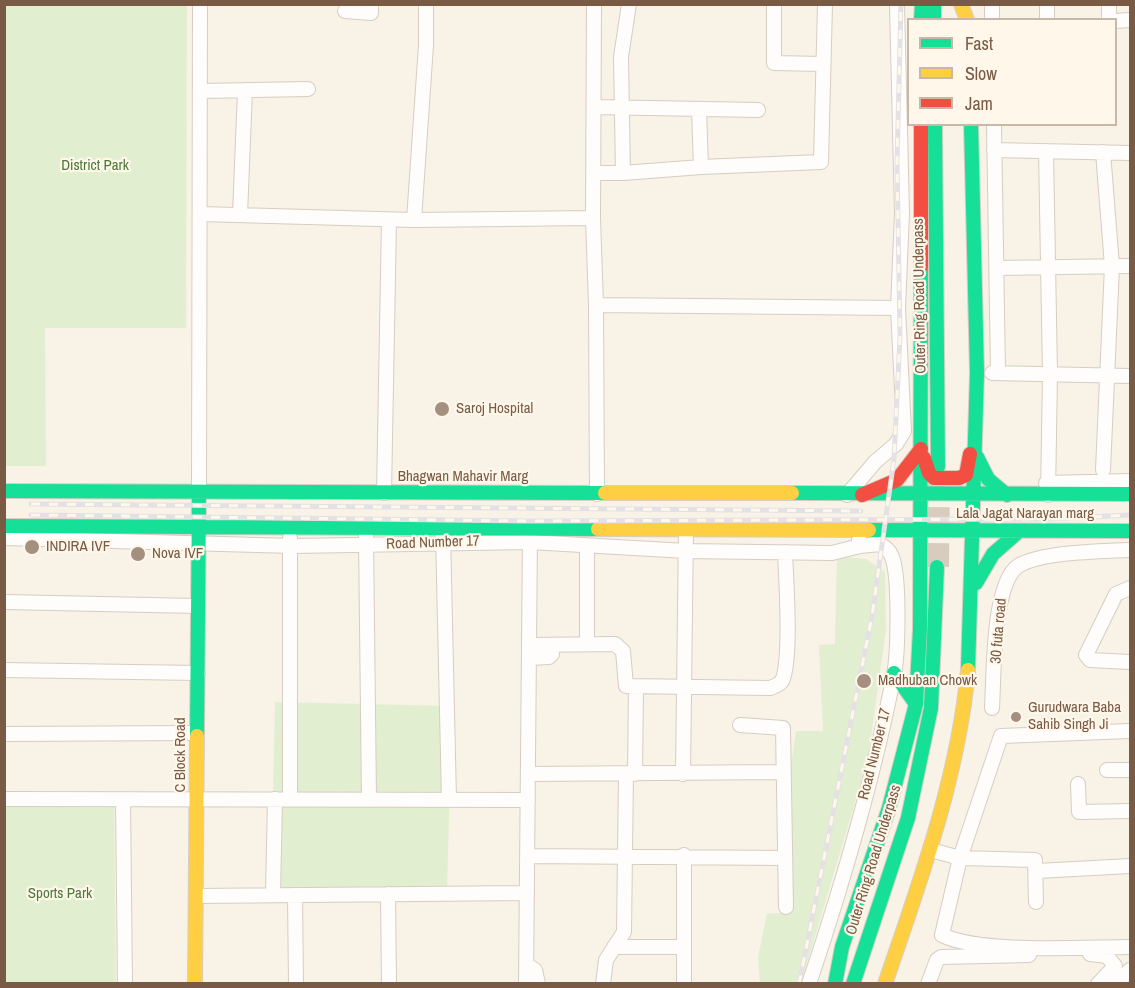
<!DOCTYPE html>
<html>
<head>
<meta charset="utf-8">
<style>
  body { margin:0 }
  #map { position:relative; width:1135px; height:988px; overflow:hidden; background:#f8f2e7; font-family:"Archivo Narrow",sans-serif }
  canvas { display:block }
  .frame { position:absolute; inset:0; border:6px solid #785a45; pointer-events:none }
  .legend { position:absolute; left:907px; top:18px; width:210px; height:108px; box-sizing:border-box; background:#fff7e9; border:2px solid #c9b8a7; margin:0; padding:8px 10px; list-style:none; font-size:18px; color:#785a45 }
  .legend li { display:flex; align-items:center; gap:12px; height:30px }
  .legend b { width:30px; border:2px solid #c9b8a7 }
</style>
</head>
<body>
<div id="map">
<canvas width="1135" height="988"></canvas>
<div class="frame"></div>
<ul class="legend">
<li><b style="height:8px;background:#16e098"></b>Fast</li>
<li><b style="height:8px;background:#ffcf43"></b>Slow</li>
<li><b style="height:8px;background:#f24e42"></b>Jam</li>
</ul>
</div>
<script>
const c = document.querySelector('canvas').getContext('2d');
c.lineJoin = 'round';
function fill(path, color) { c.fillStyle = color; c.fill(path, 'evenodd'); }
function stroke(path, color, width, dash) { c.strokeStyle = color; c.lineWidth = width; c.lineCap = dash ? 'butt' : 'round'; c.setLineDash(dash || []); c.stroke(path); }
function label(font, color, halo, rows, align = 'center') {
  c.font = font + ' "Archivo Narrow",sans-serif'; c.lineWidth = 4.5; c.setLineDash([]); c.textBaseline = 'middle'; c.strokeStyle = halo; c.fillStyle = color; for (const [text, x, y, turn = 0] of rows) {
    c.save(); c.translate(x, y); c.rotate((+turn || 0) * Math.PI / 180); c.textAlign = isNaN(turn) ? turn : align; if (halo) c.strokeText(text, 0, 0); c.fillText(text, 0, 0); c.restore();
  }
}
const green = new Path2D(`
  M 5,4 L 187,5 L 186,328 L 45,328 L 46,466 L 5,466 Z
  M 837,556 L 866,559 L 885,572 L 886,630 L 868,759 L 801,983 L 760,984 L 758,957 L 767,914 L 792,912 L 788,787 L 796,731 L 823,731 L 819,645 L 835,644 Z
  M 275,702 L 452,706 L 447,890 L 271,890 Z
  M 114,803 L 116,983 L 5,983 L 4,804 Z`);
const highwayTunnel = new Path2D(`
  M 937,567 L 938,470`);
const street = new Path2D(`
  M 594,4 L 593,218 L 596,305 L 597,494
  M 629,4 L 621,57 L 623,173 L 701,167
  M 774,4 L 774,63 L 823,64
  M 992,4 L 992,20
  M 1109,4 L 1109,20
  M 345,11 L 371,13 L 371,4
  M 1047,20 L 1047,4
  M 1116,21 L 1130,20
  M 200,91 L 308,89
  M 594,107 L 758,110
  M 699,109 L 701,167 L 821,162 L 825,4
  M 994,124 L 998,373
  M 994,150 L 1130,153
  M 1046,151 L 1050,374 L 1048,495
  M 1103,152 L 1112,266 L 1103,470
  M 594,173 L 623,173
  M 200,214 L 414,220 L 593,218
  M 240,215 L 245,90
  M 414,220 L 426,45 L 426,4
  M 996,268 L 1130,266
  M 596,305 L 898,308
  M 992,373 L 1130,376
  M 1046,483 L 1130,481
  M 199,492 L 200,4
  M 384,493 L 389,220
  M 847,495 L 875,462 L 896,444 L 904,431 L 898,308 L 902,213 L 897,4
  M 443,533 L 449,800
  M 366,536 L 369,800
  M 4,538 L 294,546 L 530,542 L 686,551 L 832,553 L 860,546
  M 1130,588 L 1116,594 L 1086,655 L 1090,660 L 1130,662
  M 4,602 L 198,606
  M 587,644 L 587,545
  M 529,645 L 615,644 L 623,651 L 626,686 L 770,688 C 775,686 779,685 782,681 C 792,660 786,578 785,552
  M 529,658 L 549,657 L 552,654 L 551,645
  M 4,670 L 198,673
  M 992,708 C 994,677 992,584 1018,566 C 1040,552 1103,551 1130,550
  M 740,725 L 783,728 L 786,907
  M 1130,731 L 1001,736 L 960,858 L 942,935 C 980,954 1084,947 1130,947
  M 4,734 L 197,733
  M 1107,770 L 1130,770
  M 528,774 L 782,772
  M 635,774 L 636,687
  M 683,774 L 686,529
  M 1078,784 L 1079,812 L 1130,811
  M 4,799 L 528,800
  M 290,799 L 290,538
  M 123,801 L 125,984
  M 931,850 L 960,858 L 1035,860 L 1036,902
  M 527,856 L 785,858
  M 1037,871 L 1130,866
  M 388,894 L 389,984
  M 273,895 L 275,799
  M 295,895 L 296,984
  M 196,896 L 527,893
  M 614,947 L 684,947
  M 1090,954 L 1107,956 L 1115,966 L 1098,984
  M 527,965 L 535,970 L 538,984
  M 526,984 L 530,534
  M 603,984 L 606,960 L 624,932 L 626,774
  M 684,984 L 684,855
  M 809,984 C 843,883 873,780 894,675 C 898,653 900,578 892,557 C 890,551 886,548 880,544 L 860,546 L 859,540
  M 928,984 L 937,960 L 941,957 L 1029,955
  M 1116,984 L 1130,970`);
const fast = new Path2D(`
  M 934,4 L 934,20
  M 921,20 L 922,4
  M 935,124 L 938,467
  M 977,457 L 988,479 L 1007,495
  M 4,491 L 605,493
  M 792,493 L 1130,494
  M 4,526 L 598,529
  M 869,530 L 1130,531
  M 976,583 L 993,554 L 1018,532
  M 968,670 L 977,373 L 971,124
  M 894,673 L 916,704
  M 197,736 L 199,492
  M 835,984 L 842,947 L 889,808 L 916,704 L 920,629 L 921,266
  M 853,984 L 908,818 L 931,708 L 937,567`);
const slow = new Path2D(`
  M 961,4 L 967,20
  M 605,493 L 792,493
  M 598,529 L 869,530
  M 195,984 L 197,736
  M 885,984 C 920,881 958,779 968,670`);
const jam = new Path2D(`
  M 921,266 L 921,124
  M 924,458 L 929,473 L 934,478 L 959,478 L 966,475 L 970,454
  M 862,495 L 897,480 L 921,449`);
const rail = new Path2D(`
  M 31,504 L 861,511
  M 31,515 L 529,521 L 1051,519 L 1130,515
  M 799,984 L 872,616 L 894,459 L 900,336 L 897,162 L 901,4`);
const markers = [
  [442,409,8,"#a58f7e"],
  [32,547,8,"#a58f7e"],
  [138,554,8,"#a58f7e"],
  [864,681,8,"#a58f7e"],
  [1016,717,6,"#a58f7e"]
];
const parkNames = [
  ["District Park",95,166],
  ["Sports Park",60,894]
];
const streetNames = [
  ["Outer Ring Road Underpass",920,296,-91],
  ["Bhagwan Mahavir Marg",463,477],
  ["Lala Jagat Narayan marg",1025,514],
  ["Road Number 17",433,543,-2],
  ["30 futa road",999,631,-85],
  ["Road Number 17",875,754,-76],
  ["C Block Road",181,755,-90],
  ["Outer Ring Road Underpass",874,860,-73]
];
const poiNames = [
  ["Saroj Hospital",456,409],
  ["INDIRA IVF",46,547],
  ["Nova IVF",152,554],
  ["Madhuban Chowk",878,681],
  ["Gurudwara Baba",1028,708],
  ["Sahib Singh Ji",1028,725]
];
fill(green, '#e1efd0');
stroke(highwayTunnel, '#d8ccbe', 24, [24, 12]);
stroke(street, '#d7cdc2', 16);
stroke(fast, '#d8cec3', 16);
stroke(slow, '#d8cec3', 16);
stroke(jam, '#d8cec3', 16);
stroke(street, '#fefdfb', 14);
stroke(fast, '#16e098', 14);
stroke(slow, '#ffcf43', 14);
stroke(jam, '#f24e42', 14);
stroke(rail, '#e4e1e4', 5);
stroke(rail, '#fff7e9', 3, [9]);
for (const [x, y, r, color] of markers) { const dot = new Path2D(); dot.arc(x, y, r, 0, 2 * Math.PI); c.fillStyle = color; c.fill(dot); stroke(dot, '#fff7e9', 2); }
label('15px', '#49793a', '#fff7e9', parkNames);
label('15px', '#785a45', '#fff7e9', streetNames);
label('15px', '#785a45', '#fff7e9', poiNames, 'left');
</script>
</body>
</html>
